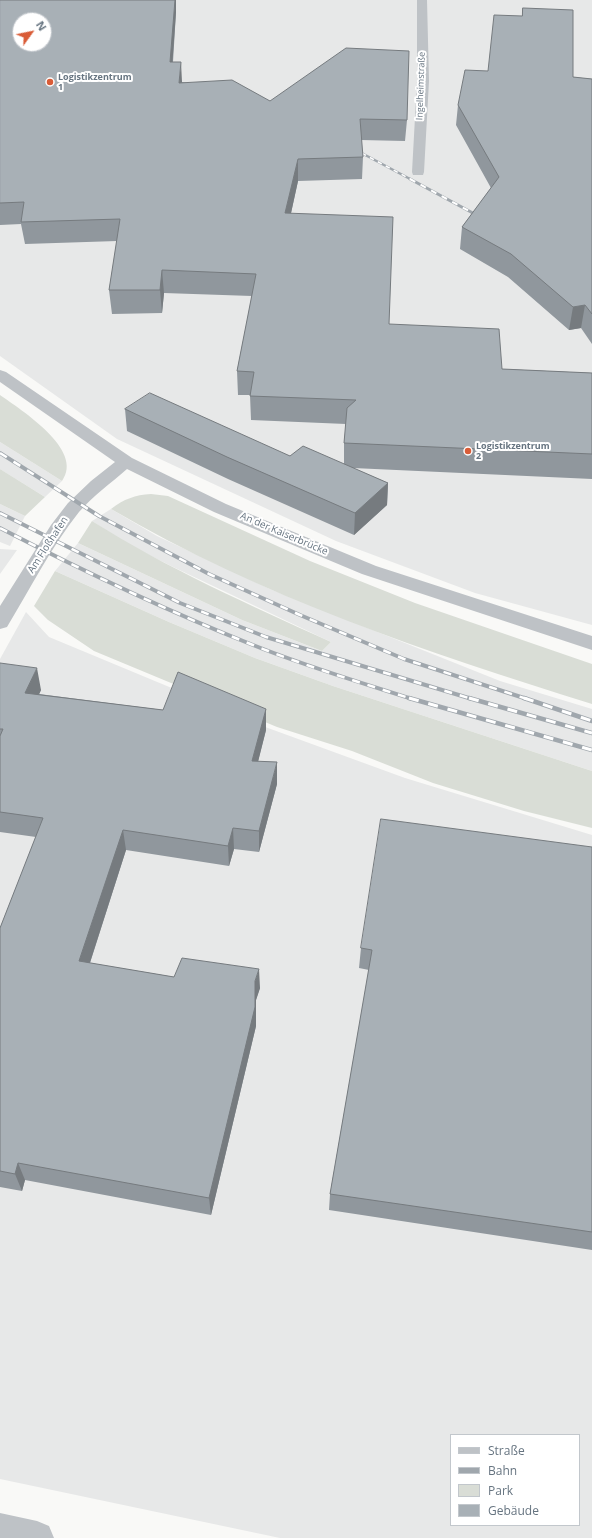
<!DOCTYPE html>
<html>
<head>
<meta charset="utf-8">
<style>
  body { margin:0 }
  #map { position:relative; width:592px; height:1538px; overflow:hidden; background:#f9f9f7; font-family:"Open Sans",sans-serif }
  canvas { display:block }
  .legend { position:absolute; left:450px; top:1434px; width:130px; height:92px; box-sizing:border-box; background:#fff; border:1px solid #c2c7cc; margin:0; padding:5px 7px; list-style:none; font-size:12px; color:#667480 }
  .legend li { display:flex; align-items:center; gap:8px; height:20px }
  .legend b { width:20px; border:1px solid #c2c7cc }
  .north { position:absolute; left:12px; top:12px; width:40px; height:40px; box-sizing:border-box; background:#fff; border:1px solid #c2c7cc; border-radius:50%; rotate:57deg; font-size:11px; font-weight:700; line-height:16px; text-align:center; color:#667480 }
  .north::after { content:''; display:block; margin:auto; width:14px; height:18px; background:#d95c37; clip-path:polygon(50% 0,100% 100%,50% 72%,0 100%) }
</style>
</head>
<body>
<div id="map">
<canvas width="592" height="1538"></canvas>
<ul class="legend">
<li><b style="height:5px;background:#bec2c6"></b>Straße</li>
<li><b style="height:5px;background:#a0a7ad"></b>Bahn</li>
<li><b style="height:11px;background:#d9ddd6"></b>Park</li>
<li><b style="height:11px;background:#a8b0b6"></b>Gebäude</li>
</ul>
<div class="north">N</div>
</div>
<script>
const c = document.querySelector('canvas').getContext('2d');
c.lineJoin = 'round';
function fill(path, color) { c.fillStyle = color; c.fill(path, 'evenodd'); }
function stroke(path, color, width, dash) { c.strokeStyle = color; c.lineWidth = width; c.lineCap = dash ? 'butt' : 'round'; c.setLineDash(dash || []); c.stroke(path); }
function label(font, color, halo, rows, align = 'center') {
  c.font = font + ' "Open Sans",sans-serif'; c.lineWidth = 4; c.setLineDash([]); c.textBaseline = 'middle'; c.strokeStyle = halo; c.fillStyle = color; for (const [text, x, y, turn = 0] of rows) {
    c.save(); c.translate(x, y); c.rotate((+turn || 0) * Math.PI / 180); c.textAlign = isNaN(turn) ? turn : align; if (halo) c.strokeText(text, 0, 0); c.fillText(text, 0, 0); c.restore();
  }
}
const built = new Path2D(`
  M 0,0 L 592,0 L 592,625 L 475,593 L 336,541 L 117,439 L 0,356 ZM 20,20 L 44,20 L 44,44 L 20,44 Z
  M 0,442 L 62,481 L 45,497 L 3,471 L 0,469 Z
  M 0,504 L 25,516 L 10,546 L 0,542 Z
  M 111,509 L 157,536 L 270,589 L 500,681 L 592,709 L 592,771 L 333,686 L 255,658 L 169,622 L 55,571 L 78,543 L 242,620 L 322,651 L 331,642 L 171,566 L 127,544 L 92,521 Z
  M 0,549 L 17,550 L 0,574 Z
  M 26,612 L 49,637 L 268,728 L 405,778 L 592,835 L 592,1538 L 280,1538 L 0,1479 L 0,659 ZM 451,1435 L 579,1435 L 579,1525 L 451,1525 Z`);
const green = new Path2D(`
  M 0,395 C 21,410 85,450 62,481 L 0,442 Z
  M 0,469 L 45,497 L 25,516 L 0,504 Z
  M 151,494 L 168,496 L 310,561 L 415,603 L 592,664 L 592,704 C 426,652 261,597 111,509 C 124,499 135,495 151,494 Z
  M 92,521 C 168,569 250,605 331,642 L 322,651 L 242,620 L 78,543 Z
  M 55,571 L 169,622 L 255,658 L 333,686 L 592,771 L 592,828 L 524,811 L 433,783 L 352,751 L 277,727 L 94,651 L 48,620 L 34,606 Z`);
const minor = new Path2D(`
  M 417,0 L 427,0 L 429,81 L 424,172 L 423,175 L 413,175 L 412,172 L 417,81 Z
  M 0,370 L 6,372 L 132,458 L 226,504 L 376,566 L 592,636 L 592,650 L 362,574 L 214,512 L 127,469 C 111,483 93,496 79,512 C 51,547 30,589 7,627 L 0,629 L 0,606 L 51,525 L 68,503 L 91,481 L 115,462 L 0,382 Z
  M 0,1513 L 37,1521 L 49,1526 L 54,1538 L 0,1538 Z`);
const railFar3 = new Path2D(`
  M 354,149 L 412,180`);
const railFar2 = new Path2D(`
  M 410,179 L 482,218`);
const railFar1 = new Path2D(`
  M 0,453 L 99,516 L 209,574 L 300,615 L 404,659 L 527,699
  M 0,513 L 180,603 L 266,637 L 472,699
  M 0,528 C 83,571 167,611 253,645 C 305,666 359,682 412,699`);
const rail = new Path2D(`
  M 409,698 L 592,750
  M 469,698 L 592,733
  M 524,698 L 592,721`);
const wall = new Path2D(`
  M 0,0 L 176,0 L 176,12 L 173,62 L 182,82 L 270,101 L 407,120 L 405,141 L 361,140 L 363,157 L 362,179 L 298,181 L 291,213 L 389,324 L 502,369 L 592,373 L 592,479 L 353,468 L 388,483 L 387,505 L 354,535 L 228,479 L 127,431 L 125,409 L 290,456 L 344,464 L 344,443 L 346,424 L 251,420 L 250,395 L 238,395 L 237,371 L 252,296 L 164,293 L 162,313 L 112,314 L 109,290 L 117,241 L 25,244 L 21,224 L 0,225 Z
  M 523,8 L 573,77 L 592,79 L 592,344 L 581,328 L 569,330 L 508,277 L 460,249 L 462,227 L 491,188 L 456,125 L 458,105 L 488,71 L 522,16 Z
  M 0,663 L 41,690 L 39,694 L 163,710 L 266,709 L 266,730 L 258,761 L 277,784 L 259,852 L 234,849 L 229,866 L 126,850 L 90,963 L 174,977 L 260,988 L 256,1000 L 256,1026 L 211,1215 L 25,1180 L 22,1191 L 0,1187 L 0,928 L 36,837 L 0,832 Z
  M 592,847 L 592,1250 L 329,1210 L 330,1194 L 369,970 L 359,968 L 361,948 Z`);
const shadedWall = new Path2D(`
  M 175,0 L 176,0 L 176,12 L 171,82 L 170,62 Z
  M 181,62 L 182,82 L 181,103 L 179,83 Z
  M 298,159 L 298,181 L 286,236 L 285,213 Z
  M 162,270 L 164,293 L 162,313 L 160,290 Z
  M 585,305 L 581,328 L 569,330 L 573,307 Z
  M 388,483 L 387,505 L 354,535 L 355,513 Z
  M 37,668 L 41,690 L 30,714 L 25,693 Z
  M 266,709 L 266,730 L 253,782 L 252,761 Z
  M 277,762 L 277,784 L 259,852 L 259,831 Z
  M 233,828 L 234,849 L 229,866 L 228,846 Z
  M 123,830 L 126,850 L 84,981 L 79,961 Z
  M 259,969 L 260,988 L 256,1000 L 256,1026 L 211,1215 L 209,1198 L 255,981 Z
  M 18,1163 L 25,1180 L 22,1191 L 15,1174 Z`);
const building = new Path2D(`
  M 0,0 L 175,0 L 170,62 L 181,62 L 179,83 L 232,80 L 270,101 L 346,48 L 409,51 L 407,120 L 360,119 L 363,157 L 298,159 L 285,213 L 393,217 L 389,324 L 499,329 L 502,369 L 592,373 L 592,454 L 344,443 L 347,408 L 356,400 L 250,396 L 254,372 L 237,371 L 256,274 L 162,270 L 160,290 L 109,290 L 120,219 L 21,222 L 24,202 L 0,203 ZM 20,20 L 44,20 L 44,44 L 20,44 Z
  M 523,8 L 573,10 L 573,77 L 592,79 L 592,314 L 585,305 L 573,307 L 511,254 L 462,227 L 499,177 L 458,105 L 465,70 L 488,71 L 494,15 L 522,16 Z
  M 150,393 L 290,456 L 303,446 L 388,483 L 355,513 L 227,457 L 125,409 Z
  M 0,663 L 37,668 L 25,693 L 163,710 L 178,672 L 266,709 L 252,761 L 277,762 L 259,831 L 233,828 L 228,846 L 123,830 L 79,961 L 174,977 L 182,958 L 259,969 L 255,981 L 255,1007 L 209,1198 L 18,1163 L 15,1174 L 0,1171 L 0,928 L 43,818 L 0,812 L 0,736 L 3,729 L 0,729 Z
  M 381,819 L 592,847 L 592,1232 L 330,1194 L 372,950 L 361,948 Z`);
const markers = [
  [50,82,4,"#d95c37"],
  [468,451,4,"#d95c37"]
];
const farPoinames = [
  ["Logistikzentrum",58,77],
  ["1",58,87],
  ["Logistikzentrum",476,446],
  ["2",476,456]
];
const farStreetnames = [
  ["Ingelheimstraße",421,86,-88]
];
const streetNames = [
  ["An der Kaiserbrücke",284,534,23],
  ["Am Floßhafen",48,545,-57]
];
fill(built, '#e7e8e8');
fill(green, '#d9ddd6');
fill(minor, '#bec2c6');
stroke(railFar3, '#a0a7ad', 2.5);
stroke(railFar2, '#a0a7ad', 3);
stroke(railFar1, '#a0a7ad', 4);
stroke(rail, '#a0a7ad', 4.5);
stroke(railFar3, '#fff', 1.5, [4.5]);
stroke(railFar2, '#fff', 2, [6]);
stroke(railFar1, '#fff', 2.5, [8]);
stroke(rail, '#fff', 3, [10]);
fill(wall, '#90979d');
fill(shadedWall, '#767b7f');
fill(building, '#a8b0b6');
stroke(building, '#767b7f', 1);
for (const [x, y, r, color] of markers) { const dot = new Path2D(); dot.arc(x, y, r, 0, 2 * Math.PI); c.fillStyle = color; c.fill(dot); stroke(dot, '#fff', 1.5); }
label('bold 9px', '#667480', '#fff', farPoinames, 'left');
label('9px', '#667480', '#fff', farStreetnames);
label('10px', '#667480', '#fff', streetNames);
</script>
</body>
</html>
